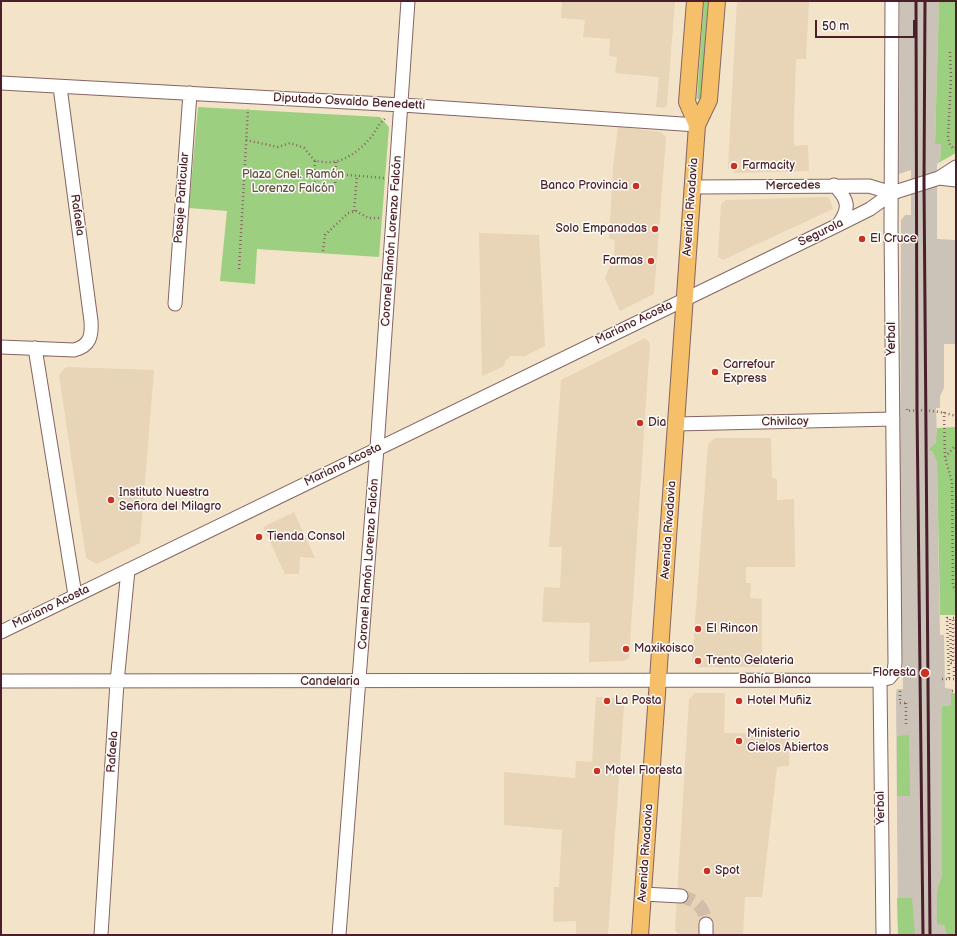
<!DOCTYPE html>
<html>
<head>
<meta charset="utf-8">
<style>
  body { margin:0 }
  #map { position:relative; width:957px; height:936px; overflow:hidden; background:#f3e4c9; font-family:"Balsamiq Sans",sans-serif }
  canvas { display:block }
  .frame { position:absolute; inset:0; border:2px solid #4a1f2b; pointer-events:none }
  .scale { position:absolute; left:815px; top:20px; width:100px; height:18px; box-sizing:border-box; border:2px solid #4a1f2b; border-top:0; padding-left:5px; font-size:12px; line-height:14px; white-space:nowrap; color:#4a1f2b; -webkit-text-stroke:3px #fdfcf7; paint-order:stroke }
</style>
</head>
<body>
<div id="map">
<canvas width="957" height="936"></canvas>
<div class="frame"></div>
<div class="scale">50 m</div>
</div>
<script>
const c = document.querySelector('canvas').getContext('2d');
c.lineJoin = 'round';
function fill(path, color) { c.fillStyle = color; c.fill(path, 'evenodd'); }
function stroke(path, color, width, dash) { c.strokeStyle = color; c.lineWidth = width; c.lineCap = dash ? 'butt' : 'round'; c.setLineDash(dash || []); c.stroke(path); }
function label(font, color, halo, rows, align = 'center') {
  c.font = font + ' "Balsamiq Sans",sans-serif'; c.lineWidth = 3; c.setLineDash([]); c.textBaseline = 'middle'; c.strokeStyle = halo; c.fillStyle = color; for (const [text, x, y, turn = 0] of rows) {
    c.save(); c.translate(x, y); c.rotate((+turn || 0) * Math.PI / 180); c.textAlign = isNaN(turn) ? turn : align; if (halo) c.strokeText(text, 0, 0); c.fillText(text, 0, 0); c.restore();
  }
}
const built = new Path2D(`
  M 562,1 L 675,1 L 667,105 L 664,108 L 656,107 L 659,77 L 615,73 L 617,57 L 609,56 L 610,39 L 583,37 L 585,20 L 561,18 Z
  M 737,1 L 809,1 L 806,59 L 796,59 L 794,120 L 794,146 L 808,145 L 809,171 L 735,173 L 728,168 Z
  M 618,127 L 661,132 L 666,137 L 654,294 L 620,311 L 605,278 L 614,256 L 615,240 L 609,239 L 613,167 Z
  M 829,197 L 833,209 L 723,260 L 718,257 L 721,204 L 726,200 Z
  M 479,233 L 539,235 L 545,346 L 525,356 L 511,356 L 505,361 L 504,366 L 482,376 Z
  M 645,338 L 650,343 L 629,658 L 624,661 L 589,662 L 590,623 L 542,622 L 544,587 L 560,588 L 562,547 L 549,547 L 561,380 Z
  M 66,367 L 154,370 L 140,543 L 97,564 L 86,558 L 59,375 Z
  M 715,438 L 771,438 L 772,478 L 777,479 L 777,500 L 794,499 L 795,567 L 746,567 L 746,583 L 751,583 L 750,598 L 762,599 L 762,667 L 698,667 L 692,662 L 708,444 Z
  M 294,512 L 315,558 L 300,557 L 299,574 L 285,574 L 263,527 Z
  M 695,693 L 725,693 L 724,733 L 790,734 L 789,766 L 777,767 L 762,897 L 745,897 L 743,935 L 679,935 L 675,930 L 689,699 Z
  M 596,697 L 615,698 L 624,706 L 608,934 L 576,935 L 576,921 L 553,922 L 554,887 L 559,887 L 562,830 L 504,825 L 504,772 L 575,778 L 576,761 L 592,762 Z`);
const industrial = new Path2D(`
  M 900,1 L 939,1 L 935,143 L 941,144 L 940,162 L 937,164 L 937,239 L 956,240 L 956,344 L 944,344 L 944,388 L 940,396 L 940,408 L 936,408 L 937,438 L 932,451 L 937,462 L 940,635 L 944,635 L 945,688 L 952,689 L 951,705 L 942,706 L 943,875 L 937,890 L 946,935 L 898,935 L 896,694 L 897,689 L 903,689 L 903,688 L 900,502 L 901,220 L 905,215 L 911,215 L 911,170 L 899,174 Z`);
const green = new Path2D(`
  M 704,1 L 708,1 L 701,99 L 697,99 Z
  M 939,1 L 956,1 L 956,153 L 940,162 L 941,144 L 935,144 Z
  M 198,107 L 380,117 L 389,127 L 379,257 L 257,249 L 255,284 L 220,281 L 227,211 L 189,208 Z
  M 956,427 L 956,615 L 940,615 L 937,462 L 932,451 L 929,450 L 936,442 L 937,428 Z
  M 951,693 L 956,693 L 956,935 L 946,935 L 944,925 L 937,924 L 937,890 L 942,876 L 942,706 L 951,705 Z
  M 909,735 L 910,796 L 897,796 L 897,736 Z
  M 897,898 L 912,898 L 915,935 L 898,935 Z`);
const minorTunnel = new Path2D(`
  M 681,896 C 698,902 704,906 706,924`);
const path = new Path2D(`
  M 950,52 L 951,78 L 948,138 L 950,145 L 954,149 L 956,148
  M 246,140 L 278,147 L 290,143 L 296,145 L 304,148 L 315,161 C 320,161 326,163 331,162 C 345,162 364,147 372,136 C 378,128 378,124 387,117
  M 315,161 L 314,185 L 335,186 L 336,161
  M 335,174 L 384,178
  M 354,211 L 357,176
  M 323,251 L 325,235 L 348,213 L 356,211 L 368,218 L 381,218
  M 239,269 L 248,109
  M 907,409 L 907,411 C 924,409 939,411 956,416
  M 944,412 L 945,457 L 952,482 L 953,586 L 956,591
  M 945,457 L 956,445
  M 953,618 L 956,618 L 956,667
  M 942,679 L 949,679 L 947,618 L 950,618 L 951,663 L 953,663 L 953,618
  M 949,679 L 954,679 L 954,667 L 956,667
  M 900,691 L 900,703 L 905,703
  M 952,691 L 956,690
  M 906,703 L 906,724 L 909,724`);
const minor = new Path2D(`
  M 1,83 L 402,105 L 697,125
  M 939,178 L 956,180
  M 834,185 C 848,199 851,208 838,225
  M 693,187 L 869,186 L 892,193
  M 175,304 L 190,93
  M 1,347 L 74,350 C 90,346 92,336 91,321 L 60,87
  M 35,348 L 75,595
  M 676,424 L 893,419
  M 1,632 L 838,225 L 870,209 L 892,193 L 939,178 L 956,167
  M 880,680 L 883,935
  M 1,681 L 880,680 L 889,678 L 894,672 L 895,663 L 891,227 L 892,1
  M 643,894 L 681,896
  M 101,935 L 117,682 L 128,570
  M 339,935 L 377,448 L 408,1
  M 706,935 L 706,924`);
const major = new Path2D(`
  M 695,1 L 687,102 L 697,125
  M 640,935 L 697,125 L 709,100 L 717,1`);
const rail = new Path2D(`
  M 916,1 L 917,409 L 923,935
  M 925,1 L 924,183 L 930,935`);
const markers = [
  [734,166,4,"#c8321e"],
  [636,186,4,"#c8321e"],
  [655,229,4,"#c8321e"],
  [862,239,4,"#c8321e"],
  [651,261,4,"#c8321e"],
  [715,372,4,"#c8321e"],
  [640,423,4,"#c8321e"],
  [111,500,4,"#c8321e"],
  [259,537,4,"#c8321e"],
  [698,629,4,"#c8321e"],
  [626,649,4,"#c8321e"],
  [698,661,4,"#c8321e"],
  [925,673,5,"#c8321e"],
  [607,701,4,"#c8321e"],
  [739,701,4,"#c8321e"],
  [739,741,4,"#c8321e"],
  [597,771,4,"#c8321e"],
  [707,871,4,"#c8321e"]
];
const streetNames = [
  ["Diputado Osvaldo Benedetti",349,102,3],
  ["Mercedes",793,186,-1],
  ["Pasaje Particular",182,198,-86],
  ["Avenida Rivadavia",691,207,-86],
  ["Rafaela",77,215,82],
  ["Segurola",821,233,-26],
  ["Coronel Ramón Lorenzo Falcón",392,241,-86],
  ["Mariano Acosta",634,323,-26],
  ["Yerbal",892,339,-90],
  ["Chivilcoy",785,422,-1],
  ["Mariano Acosta",343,465,-26],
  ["Avenida Rivadavia",669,530,-86],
  ["Coronel Ramón Lorenzo Falcón",369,564,-86],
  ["Mariano Acosta",51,607,-26],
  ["Bahía Blanca",775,680],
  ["Candelaria",330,682],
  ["Rafaela",113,752,-86],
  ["Yerbal",881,808,-91],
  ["Avenida Rivadavia",646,853,-86]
];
const poiNames = [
  ["Farmacity",742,166],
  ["Banco Provincia",628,186,"right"],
  ["Solo Empanadas",647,229,"right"],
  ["El Cruce",870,239],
  ["Farmas",643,261,"right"],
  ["Carrefour",723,365],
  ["Express",723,379],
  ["Dia",648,423],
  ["Instituto Nuestra",119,493],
  ["Señora del Milagro",119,507],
  ["Tienda Consol",267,537],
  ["El Rincon",706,629],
  ["Maxikoisco",634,649],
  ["Trento Gelateria",706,661],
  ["Floresta",916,673,"right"],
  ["La Posta",615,701],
  ["Hotel Muñiz",747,701],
  ["Ministerio",747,734],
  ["Cielos Abiertos",747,748],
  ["Motel Floresta",605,771],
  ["Spot",715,871]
];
const parkNames = [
  ["Plaza Cnel. Ramón",293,175],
  ["Lorenzo Falcón",293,189]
];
fill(built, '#e8d4b7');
fill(industrial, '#cbc3b8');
fill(green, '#9ccf7f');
stroke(minorTunnel, '#d1bda9', 13, [13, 6]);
stroke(minor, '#856462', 15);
stroke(major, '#856462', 18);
stroke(path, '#856462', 2.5, [1, 3]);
stroke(minor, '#fff', 13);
stroke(major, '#f6c06b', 16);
stroke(rail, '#4a1f2b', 3);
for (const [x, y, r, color] of markers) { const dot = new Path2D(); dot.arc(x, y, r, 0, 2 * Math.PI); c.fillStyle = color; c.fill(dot); stroke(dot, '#fdfcf7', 1.5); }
label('12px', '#4a1f2b', '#fdfcf7', streetNames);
label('12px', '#4a1f2b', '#fdfcf7', poiNames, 'left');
label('12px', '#635444', '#fdfcf7', parkNames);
</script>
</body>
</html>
